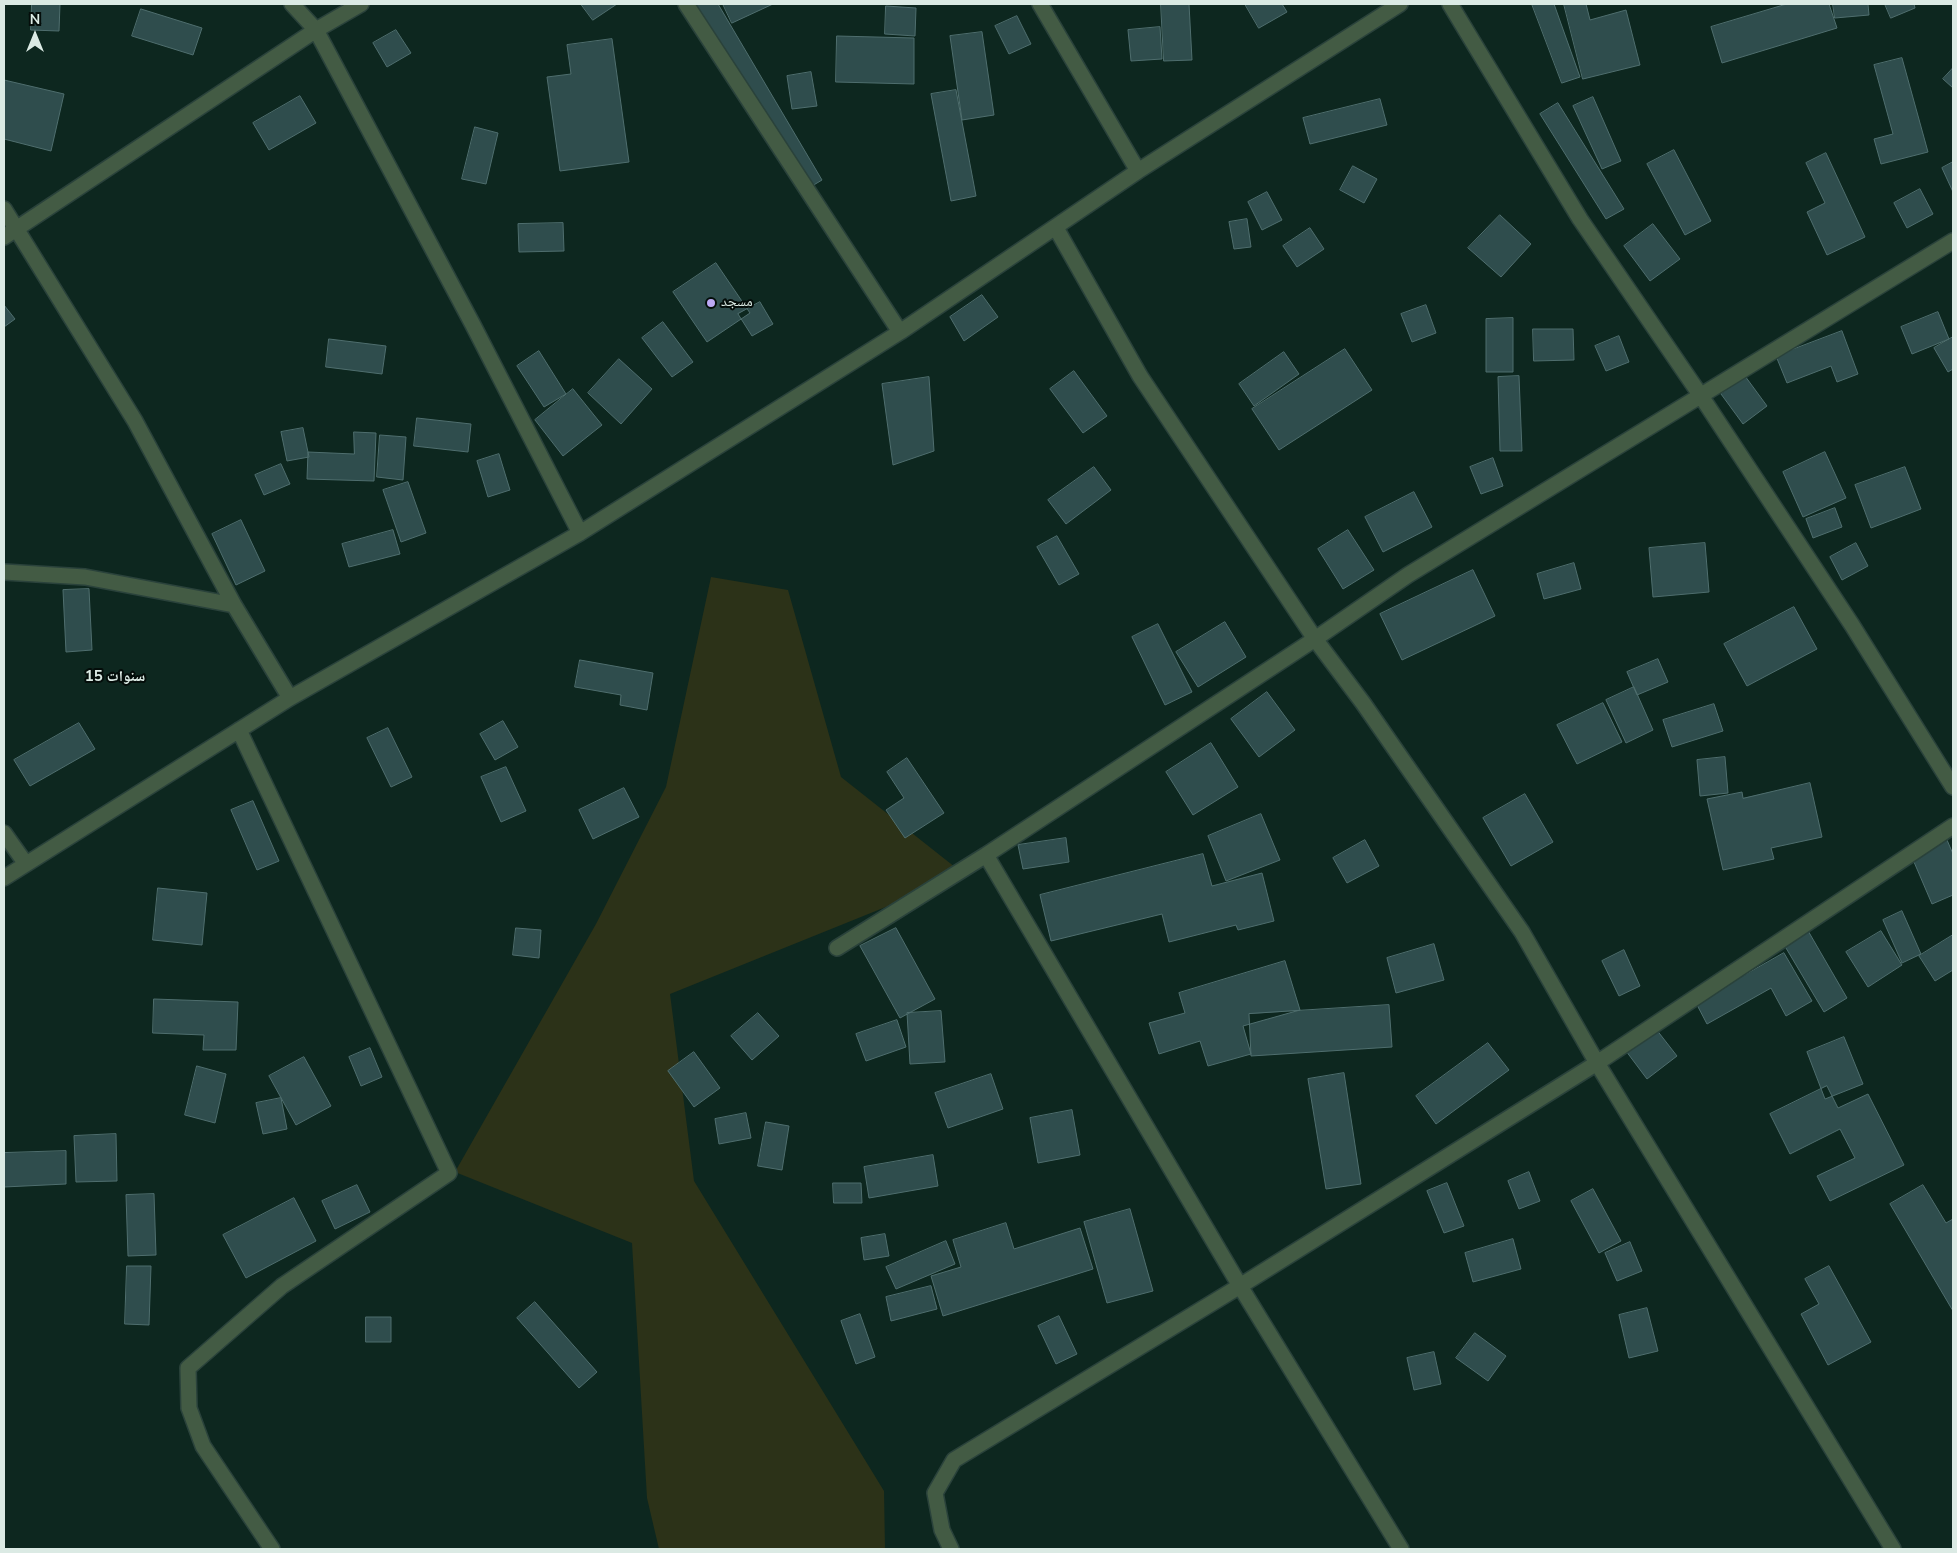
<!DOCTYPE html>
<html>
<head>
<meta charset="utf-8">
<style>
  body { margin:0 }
  #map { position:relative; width:1957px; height:1553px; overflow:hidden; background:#0d271f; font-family:"Nunito Sans",sans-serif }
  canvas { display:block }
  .frame { position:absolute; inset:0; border:5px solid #dbeae4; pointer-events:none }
  .north { position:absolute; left:10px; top:10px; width:50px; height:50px; -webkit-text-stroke:4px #040d0a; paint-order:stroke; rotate:0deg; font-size:14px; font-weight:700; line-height:20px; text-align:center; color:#dbeae4 }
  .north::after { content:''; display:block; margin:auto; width:18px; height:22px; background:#dbeae4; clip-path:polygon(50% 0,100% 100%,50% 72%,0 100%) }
</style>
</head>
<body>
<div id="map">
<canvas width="1957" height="1553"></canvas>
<div class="frame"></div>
<div class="north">N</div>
</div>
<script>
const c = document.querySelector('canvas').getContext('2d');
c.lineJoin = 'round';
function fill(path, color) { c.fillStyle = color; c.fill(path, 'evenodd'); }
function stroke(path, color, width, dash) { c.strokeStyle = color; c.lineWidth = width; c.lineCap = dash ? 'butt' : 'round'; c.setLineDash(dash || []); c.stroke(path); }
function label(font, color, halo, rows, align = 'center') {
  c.font = font + ' "Nunito Sans","Noto Naskh Arabic",sans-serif'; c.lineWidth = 4; c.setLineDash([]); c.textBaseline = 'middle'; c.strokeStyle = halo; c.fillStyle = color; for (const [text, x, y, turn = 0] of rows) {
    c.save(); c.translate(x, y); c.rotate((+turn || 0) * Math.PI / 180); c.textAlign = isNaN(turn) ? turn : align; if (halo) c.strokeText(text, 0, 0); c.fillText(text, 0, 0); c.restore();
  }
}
const green = new Path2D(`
  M 711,577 L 788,590 L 841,777 L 965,875 L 670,994 L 694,1181 L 884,1491 L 885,1549 L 659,1549 L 647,1498 L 632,1243 L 455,1172 L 596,924 L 666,787 Z`);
const building = new Path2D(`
  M 32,4 L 60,4 L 59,31 L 31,30 Z
  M 581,4 L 617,4 L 593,20 Z
  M 691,4 L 718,4 L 822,180 L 802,192 Z
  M 723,4 L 773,4 L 732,23 Z
  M 1161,4 L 1189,4 L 1192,60 L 1164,61 Z
  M 1245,4 L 1282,4 L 1287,12 L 1259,28 Z
  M 1532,4 L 1554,4 L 1580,77 L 1562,83 Z
  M 1564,4 L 1586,4 L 1590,20 L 1626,10 L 1640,65 L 1583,79 Z
  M 1787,4 L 1829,4 L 1837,28 L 1722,63 L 1711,27 Z
  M 1833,4 L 1868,4 L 1869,15 L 1835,18 Z
  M 1885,4 L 1914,4 L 1915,8 L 1891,18 Z
  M 886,6 L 916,8 L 915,36 L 885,34 Z
  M 141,9 L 202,28 L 193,55 L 132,36 Z
  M 1017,16 L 1031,44 L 1009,54 L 995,26 Z
  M 1160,27 L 1162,59 L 1131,61 L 1128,30 Z
  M 396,30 L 411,53 L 387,67 L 373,43 Z
  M 982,32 L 994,115 L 962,120 L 950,36 Z
  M 837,36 L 914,38 L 914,84 L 836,82 Z
  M 612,39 L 629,162 L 560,171 L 547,77 L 571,74 L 567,45 Z
  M 1902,58 L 1928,152 L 1881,164 L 1874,139 L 1893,134 L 1874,65 Z
  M 1953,68 L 1953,88 L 1943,79 Z
  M 811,72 L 817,106 L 792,109 L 787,76 Z
  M 4,80 L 64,94 L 51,151 L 4,139 Z
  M 956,90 L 976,196 L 951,201 L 931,94 Z
  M 300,96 L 316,123 L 269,150 L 253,123 Z
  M 1593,97 L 1621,161 L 1602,169 L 1573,106 Z
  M 1380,99 L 1387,125 L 1310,144 L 1303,118 Z
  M 1558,103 L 1624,209 L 1606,219 L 1540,114 Z
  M 475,127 L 498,133 L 486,184 L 462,179 Z
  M 1674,150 L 1711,221 L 1685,235 L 1647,164 Z
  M 1826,153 L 1865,237 L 1827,255 L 1807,212 L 1825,203 L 1806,163 Z
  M 1953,162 L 1953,192 L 1942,168 Z
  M 1353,166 L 1377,179 L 1364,203 L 1340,190 Z
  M 1920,189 L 1933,214 L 1907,228 L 1894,203 Z
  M 1267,192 L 1282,220 L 1262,230 L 1248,202 Z
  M 1500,215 L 1531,244 L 1501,277 L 1468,248 Z
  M 1247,219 L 1251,247 L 1234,249 L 1229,222 Z
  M 563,223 L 564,251 L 519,252 L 518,224 Z
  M 1653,224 L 1680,259 L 1650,281 L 1624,246 Z
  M 1310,228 L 1324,249 L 1297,267 L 1283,246 Z
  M 716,263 L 750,313 L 707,342 L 673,292 Z
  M 982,295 L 998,317 L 964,341 L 950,317 Z
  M 760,302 L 773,324 L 752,336 L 738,314 Z
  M 4,305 L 15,319 L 4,327 Z
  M 1426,305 L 1436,333 L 1412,342 L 1401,314 Z
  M 1938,312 L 1949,339 L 1912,354 L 1901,327 Z
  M 1513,318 L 1513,372 L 1486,372 L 1486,319 Z
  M 663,322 L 693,362 L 672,377 L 642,338 Z
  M 1533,329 L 1573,329 L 1574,360 L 1534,361 Z
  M 1842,331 L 1858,374 L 1837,382 L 1831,366 L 1787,383 L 1776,356 Z
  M 1619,336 L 1629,362 L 1606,371 L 1595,346 Z
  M 1953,337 L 1953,369 L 1948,372 L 1934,348 Z
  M 329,339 L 386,346 L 382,374 L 326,367 Z
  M 1345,349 L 1372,390 L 1279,450 L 1252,409 Z
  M 539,351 L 566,394 L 544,407 L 517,366 Z
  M 1284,352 L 1299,374 L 1254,406 L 1239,384 Z
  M 619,359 L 652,389 L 621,424 L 588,393 Z
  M 1074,371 L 1107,416 L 1083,433 L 1050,389 Z
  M 1519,376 L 1522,451 L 1500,451 L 1498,377 Z
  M 1745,376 L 1767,406 L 1743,424 L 1721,394 Z
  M 929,377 L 934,451 L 893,465 L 882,384 Z
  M 573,389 L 602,425 L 563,456 L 535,420 Z
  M 417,418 L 471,424 L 468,452 L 414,446 Z
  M 303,428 L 309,457 L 287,461 L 281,432 Z
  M 354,432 L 376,433 L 374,481 L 307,479 L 308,452 L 354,454 Z
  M 380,435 L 406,437 L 403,480 L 377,477 Z
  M 1825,452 L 1846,498 L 1803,517 L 1783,472 Z
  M 499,454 L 510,490 L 488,497 L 477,461 Z
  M 1493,458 L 1503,486 L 1481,494 L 1470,467 Z
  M 281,464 L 290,484 L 264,495 L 255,475 Z
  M 1094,467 L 1111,490 L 1066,524 L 1048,500 Z
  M 1905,467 L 1921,509 L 1871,528 L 1855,485 Z
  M 408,482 L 426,533 L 401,542 L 383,490 Z
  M 1414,492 L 1432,527 L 1383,552 L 1365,517 Z
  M 1835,508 L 1842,527 L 1813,538 L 1806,519 Z
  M 241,520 L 265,571 L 236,585 L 212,534 Z
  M 393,530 L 400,554 L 349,567 L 342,544 Z
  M 1348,530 L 1374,570 L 1343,589 L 1318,549 Z
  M 1057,536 L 1079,574 L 1059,585 L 1037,547 Z
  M 1705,543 L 1709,592 L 1653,597 L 1649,548 Z
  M 1856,543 L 1868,566 L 1842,580 L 1830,557 Z
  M 1574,563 L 1581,589 L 1544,599 L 1537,574 Z
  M 1473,570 L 1495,616 L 1402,660 L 1380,614 Z
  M 89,589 L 92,650 L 66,652 L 63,590 Z
  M 1794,607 L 1817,649 L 1747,686 L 1724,644 Z
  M 1225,622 L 1246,657 L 1198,687 L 1176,652 Z
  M 1158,624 L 1192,692 L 1165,705 L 1132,637 Z
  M 1658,659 L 1668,682 L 1637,695 L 1627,672 Z
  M 580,660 L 653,673 L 647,710 L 620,705 L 621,695 L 575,687 Z
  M 1634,687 L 1653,730 L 1626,743 L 1606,700 Z
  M 1267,692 L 1295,730 L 1259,757 L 1231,719 Z
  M 1603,703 L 1622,742 L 1577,764 L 1557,725 Z
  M 1714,704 L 1723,731 L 1672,747 L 1663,720 Z
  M 503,721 L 518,747 L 495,760 L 480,734 Z
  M 79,723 L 95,749 L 30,786 L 14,760 Z
  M 388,728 L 412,777 L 391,787 L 367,738 Z
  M 1211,743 L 1238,787 L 1193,815 L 1166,772 Z
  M 1725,757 L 1728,793 L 1700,796 L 1697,760 Z
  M 907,758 L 944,813 L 905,838 L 886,810 L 904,798 L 887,772 Z
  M 506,767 L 526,811 L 501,822 L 481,777 Z
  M 1810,783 L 1822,837 L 1771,848 L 1774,859 L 1723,870 L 1707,799 L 1742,792 L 1743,798 Z
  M 624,788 L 639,817 L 593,839 L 579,810 Z
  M 1525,794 L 1553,842 L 1511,866 L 1483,818 Z
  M 253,801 L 279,861 L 257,870 L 231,810 Z
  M 1261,814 L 1280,860 L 1226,881 L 1208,836 Z
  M 1066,838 L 1069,862 L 1023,869 L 1018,845 Z
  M 1365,840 L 1379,866 L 1347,883 L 1333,858 Z
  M 1947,840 L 1953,854 L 1953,895 L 1932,904 L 1911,855 Z
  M 1203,854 L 1212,886 L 1262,873 L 1274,921 L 1238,930 L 1236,925 L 1169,942 L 1162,914 L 1051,941 L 1040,895 Z
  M 158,888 L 207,893 L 202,945 L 153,940 Z
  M 1902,911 L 1921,954 L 1902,963 L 1883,920 Z
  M 516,928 L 541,930 L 539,958 L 513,955 Z
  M 896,928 L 935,999 L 900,1018 L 860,946 Z
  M 1807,929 L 1847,998 L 1824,1012 L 1783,943 Z
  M 1881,931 L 1902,965 L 1868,987 L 1846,952 Z
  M 1953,935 L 1953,970 L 1935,981 L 1919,956 Z
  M 1434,944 L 1444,980 L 1396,993 L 1387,958 Z
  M 1624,950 L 1640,986 L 1619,996 L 1602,961 Z
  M 1784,953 L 1812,1001 L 1786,1016 L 1771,988 L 1707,1024 L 1696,1003 Z
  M 1285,961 L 1300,1010 L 1243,1026 L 1251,1054 L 1208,1066 L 1200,1041 L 1159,1054 L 1149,1023 L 1185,1013 L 1179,993 Z
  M 154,999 L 238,1002 L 236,1050 L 203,1050 L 204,1035 L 153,1033 Z
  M 1389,1005 L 1392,1047 L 1251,1056 L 1249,1014 Z
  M 941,1011 L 945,1062 L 910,1064 L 907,1013 Z
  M 758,1013 L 779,1036 L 752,1060 L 731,1036 Z
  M 897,1020 L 906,1047 L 866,1061 L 856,1034 Z
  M 1656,1029 L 1677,1056 L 1647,1079 L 1626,1051 Z
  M 1844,1037 L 1863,1084 L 1825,1099 L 1807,1052 Z
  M 1488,1043 L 1509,1070 L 1436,1124 L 1416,1096 Z
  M 370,1048 L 382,1077 L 361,1086 L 349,1057 Z
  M 694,1052 L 720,1088 L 694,1107 L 668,1071 Z
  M 304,1057 L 331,1106 L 296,1125 L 269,1076 Z
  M 197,1066 L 226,1074 L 215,1123 L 185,1115 Z
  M 1344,1073 L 1361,1184 L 1326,1189 L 1308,1079 Z
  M 991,1074 L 1003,1109 L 948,1128 L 935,1093 Z
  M 1827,1086 L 1838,1108 L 1868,1094 L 1904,1165 L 1830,1201 L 1817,1176 L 1855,1158 L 1840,1129 L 1790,1154 L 1770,1114 Z
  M 281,1098 L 287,1129 L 263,1134 L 256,1103 Z
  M 1072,1110 L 1080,1155 L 1038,1163 L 1030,1118 Z
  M 746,1113 L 751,1138 L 719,1144 L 715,1119 Z
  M 766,1122 L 789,1126 L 782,1170 L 758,1166 Z
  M 116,1134 L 117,1181 L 76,1182 L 74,1136 Z
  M 66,1151 L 66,1184 L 4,1187 L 4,1153 Z
  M 933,1155 L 938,1186 L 869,1198 L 864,1167 Z
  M 1529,1172 L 1540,1201 L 1519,1209 L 1508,1181 Z
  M 833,1183 L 861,1183 L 862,1203 L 834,1203 Z
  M 1447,1183 L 1464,1226 L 1444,1233 L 1427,1191 Z
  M 357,1185 L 370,1212 L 335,1229 L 322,1201 Z
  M 1923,1185 L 1946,1223 L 1953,1219 L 1953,1311 L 1890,1204 Z
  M 1593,1189 L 1621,1241 L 1599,1253 L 1571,1201 Z
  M 154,1194 L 156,1255 L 128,1256 L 126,1195 Z
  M 294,1198 L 316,1241 L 246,1278 L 223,1235 Z
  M 1130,1209 L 1153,1291 L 1107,1303 L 1084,1222 Z
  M 1006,1223 L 1014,1249 L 1080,1228 L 1093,1269 L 943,1316 L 931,1276 L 961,1267 L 953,1240 Z
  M 885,1234 L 889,1256 L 864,1260 L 861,1238 Z
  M 1513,1239 L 1521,1269 L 1473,1282 L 1465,1253 Z
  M 946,1241 L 955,1264 L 896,1289 L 886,1267 Z
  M 1630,1242 L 1642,1271 L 1617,1281 L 1605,1253 Z
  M 127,1266 L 151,1266 L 149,1325 L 125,1324 Z
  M 1829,1266 L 1871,1342 L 1828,1365 L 1801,1314 L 1819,1304 L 1805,1279 Z
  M 931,1286 L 937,1309 L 891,1321 L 886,1297 Z
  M 535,1302 L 597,1372 L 579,1388 L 517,1318 Z
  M 1647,1308 L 1658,1351 L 1629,1358 L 1619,1315 Z
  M 860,1314 L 875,1357 L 856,1364 L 841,1321 Z
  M 1059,1316 L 1077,1354 L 1056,1364 L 1038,1326 Z
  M 366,1317 L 391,1317 L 391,1342 L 366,1342 Z
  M 1475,1333 L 1506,1356 L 1488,1381 L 1456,1358 Z
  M 1434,1352 L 1441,1384 L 1414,1390 L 1407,1358 Z`);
const minor = new Path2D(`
  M 292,4 L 316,30 L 473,325 L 580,533
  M 686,4 L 900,332
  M 1040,4 L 1138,171
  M 1450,4 L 1580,219 L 1701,396 L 1852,625 L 1953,787
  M 4,209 L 135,421 L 234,605 L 290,698
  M 1056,228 L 1140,376 L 1315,639 L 1363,703 L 1522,932 L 1597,1063 L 1893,1549
  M 4,237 L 316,30 L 361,4
  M 4,572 L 85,577 L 234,605
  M 239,730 L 449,1173 L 282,1286 L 188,1368 L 189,1408 L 203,1446 L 272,1549
  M 4,833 L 26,864
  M 986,855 L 1240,1286 L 1401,1549
  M 4,878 L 290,698 L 580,533 L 900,332 L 1138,171 L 1400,4
  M 837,948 L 986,855 L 1315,639 L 1408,575 L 1953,241
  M 951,1549 L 942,1530 L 935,1493 L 954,1460 L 1240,1286 L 1597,1063 L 1953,826`);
const markers = [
  [711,303,5,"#bda9f5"]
];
const poiNames = [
  ["مسجد",721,303]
];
const neighbourhoodNames = [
  ["15 سنوات",115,677]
];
fill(green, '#2c3218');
fill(building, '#2f4d4d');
stroke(building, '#4f6e6e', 1);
stroke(minor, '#2a423b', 18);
stroke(minor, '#435b44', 15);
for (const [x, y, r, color] of markers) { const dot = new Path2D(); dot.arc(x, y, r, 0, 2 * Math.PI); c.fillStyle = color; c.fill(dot); stroke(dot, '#040d0a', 2); }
label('14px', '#dbeae4', '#040d0a', poiNames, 'left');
label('bold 15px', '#dbeae4', '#040d0a', neighbourhoodNames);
</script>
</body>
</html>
